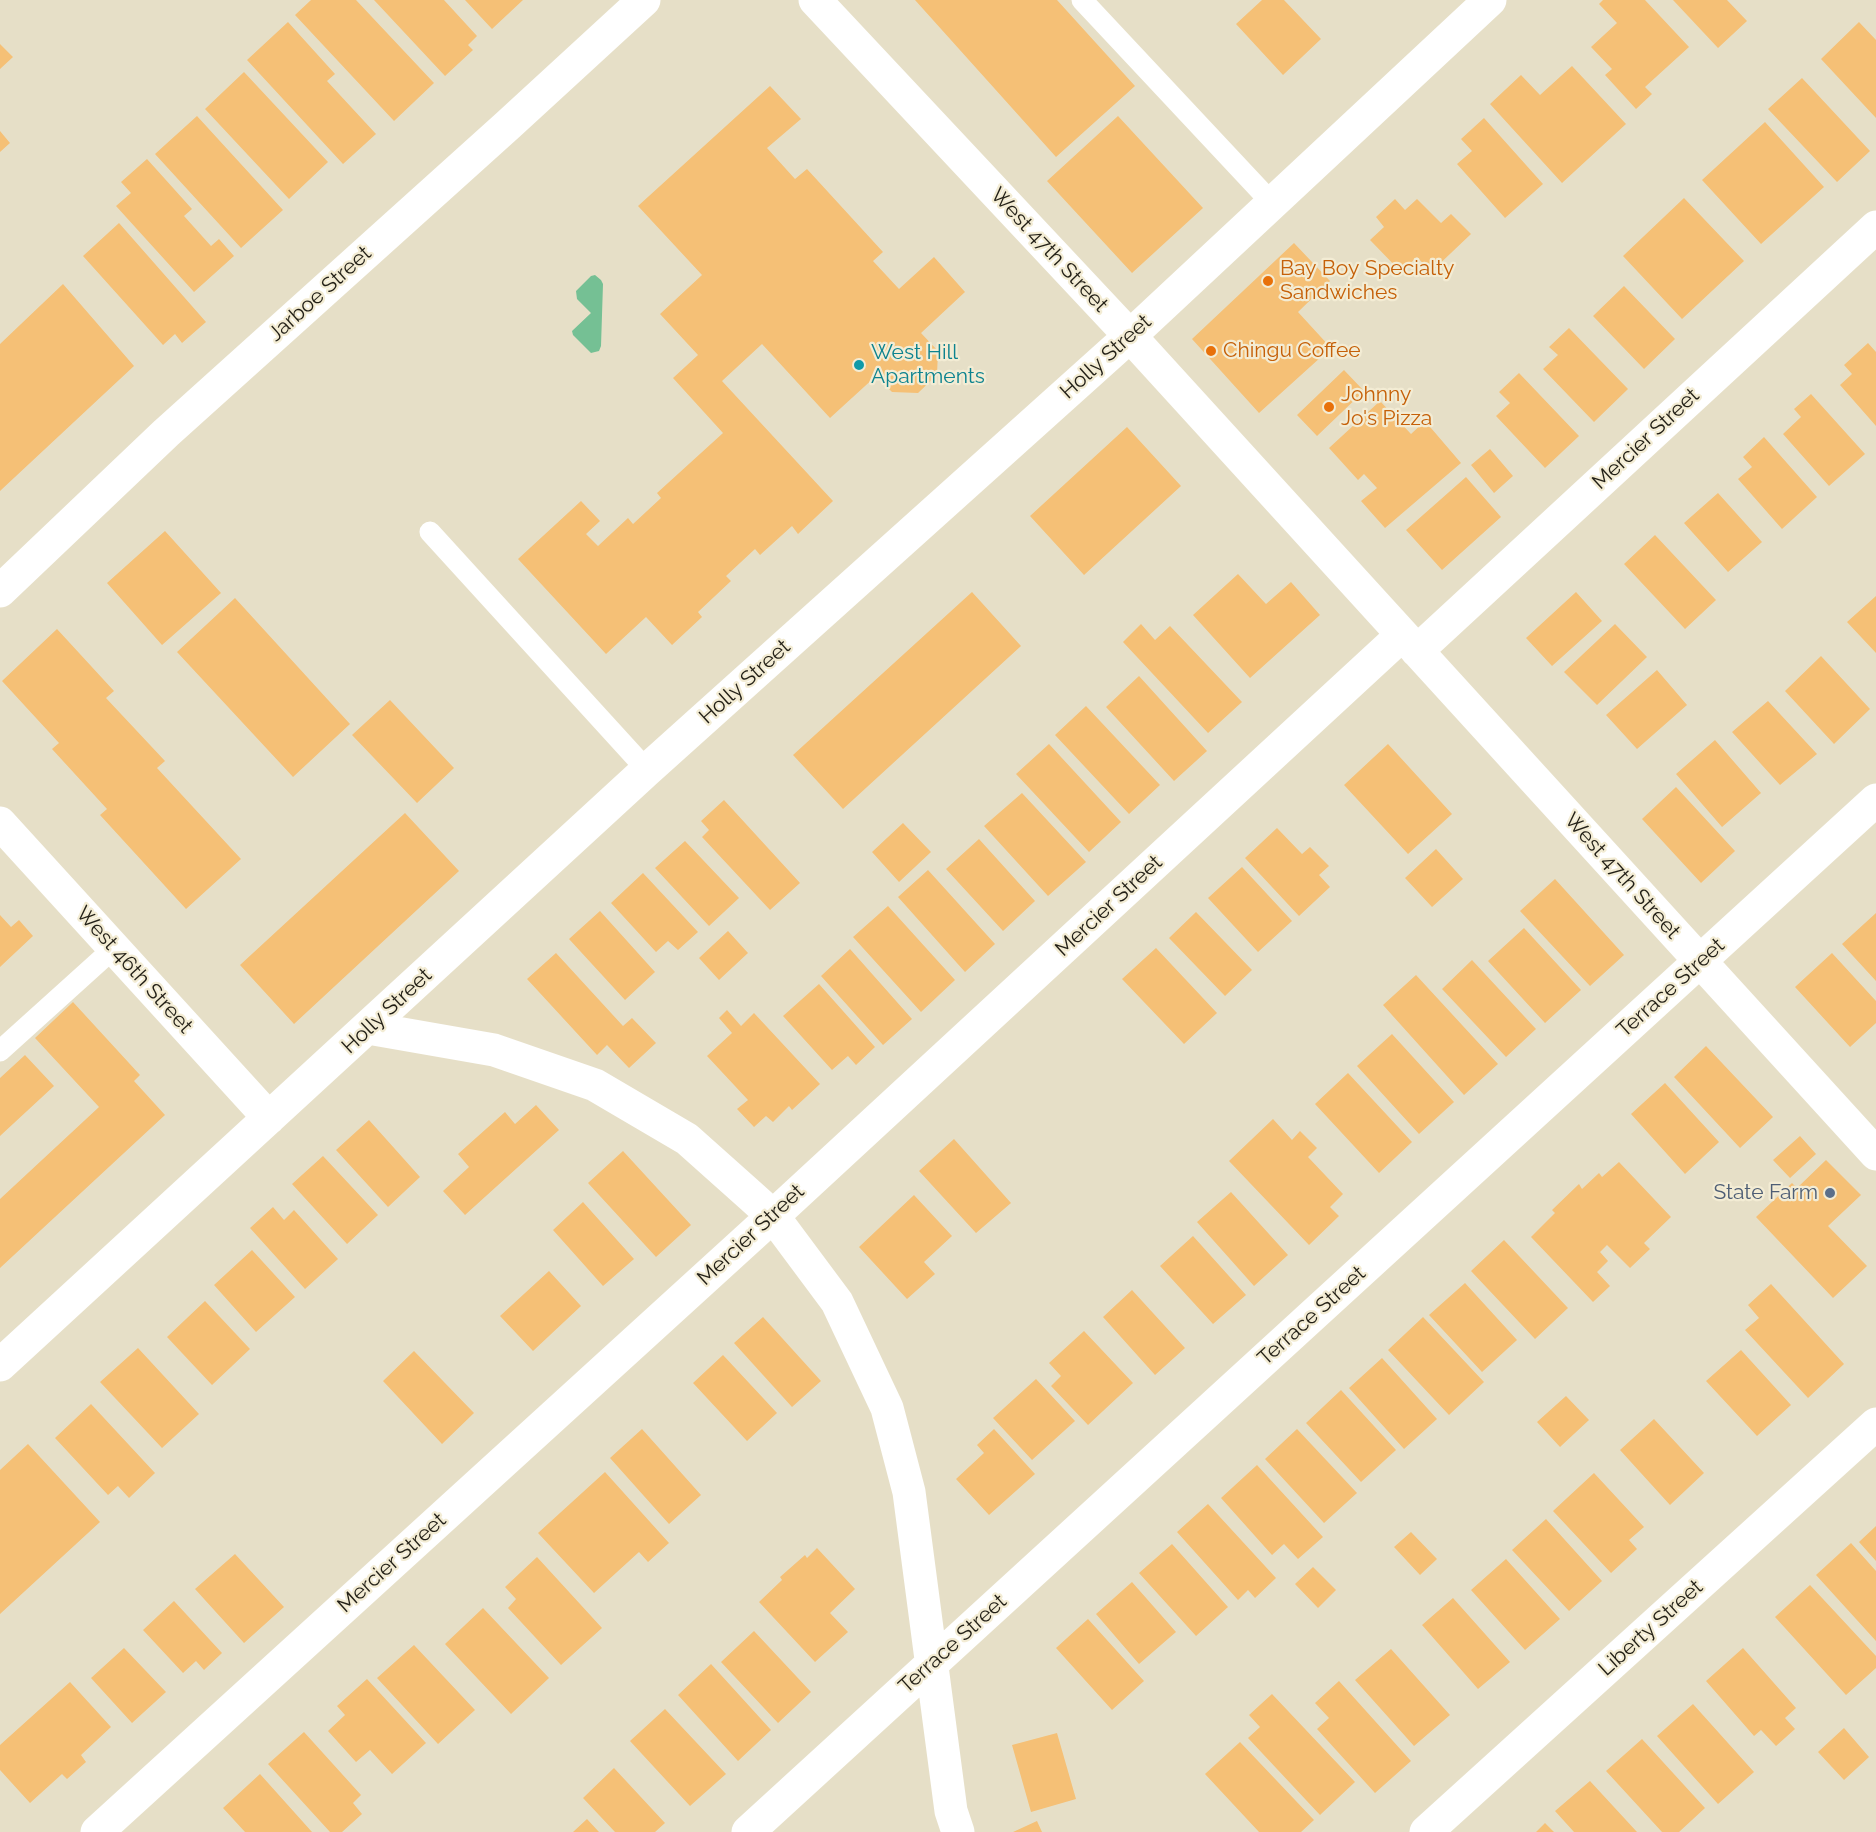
<!DOCTYPE html>
<html>
<head>
<meta charset="utf-8">
<style>
  body { margin:0 }
  canvas { display:block; background:#e6dfc7 }
</style>
</head>
<body>
<canvas width="1876" height="1832"></canvas>
<script>
const c = document.querySelector('canvas').getContext('2d');
c.lineJoin = 'round';
function fill(path, color) { c.fillStyle = color; c.fill(path, 'evenodd'); }
function stroke(path, color, width, dash) { c.strokeStyle = color; c.lineWidth = width; c.lineCap = dash ? 'butt' : 'round'; c.setLineDash(dash || []); c.stroke(path); }
function label(font, color, halo, rows, align = 'center') {
  c.font = font + ' Raleway,sans-serif'; c.lineWidth = 4.5; c.setLineDash([]); c.textBaseline = 'middle'; c.strokeStyle = halo; c.fillStyle = color; for (const [text, x, y, turn = 0] of rows) {
    c.save(); c.translate(x, y); c.rotate((+turn || 0) * Math.PI / 180); c.textAlign = isNaN(turn) ? turn : align; if (halo) c.strokeText(text, 0, 0); c.fillText(text, 0, 0); c.restore();
  }
}
const green = new Path2D(`
  M 595,275 L 601,280 L 603,284 L 601,346 L 599,351 L 591,353 L 573,335 L 572,331 L 591,313 L 577,299 L 576,291 L 591,276 Z`);
const building = new Path2D(`
  M 311,0 L 356,0 L 434,83 L 394,121 L 295,15 Z
  M 374,0 L 444,0 L 477,36 L 468,45 L 473,50 L 445,76 Z
  M 465,0 L 523,0 L 492,29 Z
  M 915,0 L 1057,0 L 1135,86 L 1056,157 Z
  M 1262,0 L 1284,0 L 1321,39 L 1283,75 L 1236,24 Z
  M 1603,0 L 1645,0 L 1689,47 L 1645,87 L 1652,94 L 1636,109 L 1605,75 L 1612,69 L 1591,47 L 1617,23 L 1599,4 Z
  M 1673,0 L 1727,0 L 1747,21 L 1718,48 Z
  M 288,22 L 335,74 L 327,81 L 376,134 L 343,164 L 247,60 Z
  M 1859,22 L 1876,40 L 1876,118 L 1821,59 Z
  M 0,44 L 13,57 L 0,69 Z
  M 1572,66 L 1626,124 L 1562,183 L 1490,104 L 1521,75 L 1540,95 Z
  M 244,72 L 328,162 L 289,199 L 205,109 Z
  M 1802,78 L 1870,151 L 1837,182 L 1768,109 Z
  M 770,86 L 801,119 L 767,148 L 795,179 L 807,169 L 883,252 L 873,261 L 899,289 L 934,257 L 965,292 L 921,333 L 938,351 L 937,375 L 918,393 L 892,392 L 876,376 L 830,418 L 762,344 L 722,381 L 833,501 L 798,534 L 792,526 L 760,555 L 755,549 L 726,576 L 731,581 L 698,612 L 702,617 L 672,645 L 646,617 L 606,654 L 518,559 L 581,501 L 600,521 L 586,534 L 598,546 L 628,518 L 633,524 L 661,498 L 657,493 L 723,433 L 673,378 L 698,355 L 660,314 L 702,275 L 638,206 Z
  M 197,116 L 283,210 L 241,248 L 155,154 Z
  M 1118,116 L 1203,208 L 1132,273 L 1047,181 Z
  M 1484,118 L 1543,184 L 1505,218 L 1457,164 L 1472,151 L 1461,139 Z
  M 1765,122 L 1824,187 L 1761,244 L 1702,180 Z
  M 0,131 L 10,143 L 0,152 Z
  M 147,159 L 192,209 L 184,216 L 211,246 L 219,239 L 234,256 L 194,292 L 116,206 L 131,193 L 121,182 Z
  M 1684,198 L 1744,261 L 1682,319 L 1623,256 Z
  M 1395,199 L 1405,210 L 1417,199 L 1441,223 L 1451,214 L 1471,234 L 1431,272 L 1417,257 L 1401,272 L 1370,240 L 1384,227 L 1376,217 Z
  M 119,223 L 206,322 L 182,343 L 175,334 L 163,345 L 83,256 Z
  M 1294,243 L 1330,281 L 1298,312 L 1331,348 L 1259,413 L 1192,339 Z
  M 63,284 L 134,366 L 0,491 L 0,344 Z
  M 1624,286 L 1675,339 L 1644,369 L 1593,316 Z
  M 1569,328 L 1628,389 L 1594,422 L 1543,369 L 1558,355 L 1549,347 Z
  M 1868,343 L 1876,352 L 1876,426 L 1840,385 L 1852,374 L 1844,365 Z
  M 1344,370 L 1364,391 L 1317,436 L 1297,415 Z
  M 1519,373 L 1579,436 L 1545,468 L 1496,416 L 1510,403 L 1499,392 Z
  M 1811,394 L 1865,454 L 1829,486 L 1783,434 L 1801,417 L 1794,409 Z
  M 1380,401 L 1411,434 L 1425,421 L 1461,463 L 1385,528 L 1361,501 L 1377,488 L 1364,474 L 1358,480 L 1329,448 Z
  M 1127,427 L 1181,486 L 1084,575 L 1030,516 Z
  M 1764,437 L 1817,497 L 1782,529 L 1738,479 L 1752,467 L 1743,457 Z
  M 1490,449 L 1513,476 L 1494,493 L 1471,465 Z
  M 1466,477 L 1501,517 L 1442,570 L 1406,530 Z
  M 1718,493 L 1762,542 L 1728,572 L 1684,523 Z
  M 165,531 L 221,593 L 162,645 L 107,583 Z
  M 1655,535 L 1716,600 L 1685,629 L 1624,564 Z
  M 1238,574 L 1266,604 L 1291,582 L 1320,615 L 1250,678 L 1193,615 Z
  M 972,592 L 1021,646 L 843,809 L 793,755 Z
  M 1576,592 L 1602,621 L 1552,666 L 1526,638 Z
  M 1876,596 L 1876,653 L 1847,622 Z
  M 235,598 L 350,724 L 293,777 L 177,652 Z
  M 1141,624 L 1155,640 L 1170,626 L 1242,702 L 1208,733 L 1123,642 Z
  M 1615,624 L 1647,657 L 1597,705 L 1564,672 Z
  M 57,629 L 114,691 L 106,698 L 165,761 L 157,768 L 241,859 L 186,909 L 100,815 L 107,809 L 52,749 L 59,743 L 2,681 Z
  M 1821,656 L 1870,709 L 1834,744 L 1785,691 Z
  M 1657,670 L 1687,705 L 1637,749 L 1606,715 Z
  M 1139,676 L 1207,751 L 1174,781 L 1106,707 Z
  M 390,700 L 454,768 L 417,803 L 352,735 Z
  M 1768,701 L 1817,754 L 1780,785 L 1732,732 Z
  M 1086,706 L 1160,785 L 1129,814 L 1055,735 Z
  M 1715,740 L 1761,793 L 1722,827 L 1676,774 Z
  M 1049,744 L 1121,822 L 1089,852 L 1016,774 Z
  M 1388,744 L 1452,814 L 1408,854 L 1344,785 Z
  M 1676,787 L 1735,851 L 1701,883 L 1642,819 Z
  M 1022,793 L 1086,862 L 1048,896 L 984,826 Z
  M 724,800 L 800,883 L 770,910 L 702,837 L 709,830 L 701,821 Z
  M 405,813 L 459,871 L 294,1024 L 240,965 Z
  M 903,823 L 931,852 L 899,882 L 872,852 Z
  M 1277,828 L 1302,854 L 1310,847 L 1329,866 L 1319,875 L 1330,887 L 1299,916 L 1245,858 Z
  M 979,839 L 1035,901 L 1003,931 L 946,869 Z
  M 685,841 L 739,898 L 709,926 L 655,868 Z
  M 1436,849 L 1463,879 L 1432,907 L 1405,878 Z
  M 1242,867 L 1292,921 L 1258,952 L 1208,898 Z
  M 928,870 L 995,944 L 965,972 L 898,897 Z
  M 643,873 L 698,932 L 678,950 L 668,941 L 656,952 L 611,903 Z
  M 1555,879 L 1624,955 L 1590,986 L 1520,911 Z
  M 888,906 L 955,980 L 921,1012 L 853,937 Z
  M 600,911 L 655,972 L 625,1000 L 569,939 Z
  M 1196,912 L 1252,970 L 1225,996 L 1169,938 Z
  M 1876,913 L 1876,981 L 1842,944 Z
  M 0,915 L 11,927 L 19,920 L 33,936 L 0,967 Z
  M 1524,928 L 1581,990 L 1545,1023 L 1488,961 Z
  M 728,931 L 748,953 L 719,980 L 699,958 Z
  M 1156,948 L 1217,1013 L 1184,1044 L 1122,979 Z
  M 850,949 L 912,1019 L 883,1045 L 821,976 Z
  M 556,953 L 623,1026 L 632,1018 L 656,1043 L 629,1068 L 607,1045 L 597,1055 L 527,979 Z
  M 1832,953 L 1876,1001 L 1876,1023 L 1850,1047 L 1795,987 Z
  M 1472,960 L 1536,1029 L 1506,1057 L 1442,989 Z
  M 1416,975 L 1498,1064 L 1464,1095 L 1383,1005 Z
  M 819,984 L 875,1047 L 856,1065 L 848,1056 L 832,1070 L 783,1016 Z
  M 73,1002 L 140,1075 L 134,1081 L 165,1115 L 0,1268 L 0,1199 L 99,1107 L 35,1038 Z
  M 727,1010 L 741,1026 L 754,1013 L 820,1084 L 792,1110 L 789,1106 L 773,1122 L 766,1116 L 754,1127 L 737,1109 L 748,1100 L 707,1056 L 732,1033 L 719,1018 Z
  M 1392,1034 L 1454,1102 L 1419,1134 L 1357,1066 Z
  M 1706,1046 L 1773,1117 L 1740,1148 L 1674,1077 Z
  M 25,1055 L 54,1086 L 0,1136 L 0,1078 Z
  M 1348,1073 L 1412,1142 L 1379,1173 L 1315,1104 Z
  M 1665,1083 L 1719,1142 L 1685,1174 L 1631,1114 Z
  M 536,1105 L 559,1130 L 465,1215 L 443,1191 L 469,1167 L 458,1154 L 505,1112 L 515,1124 Z
  M 1273,1119 L 1292,1140 L 1300,1131 L 1317,1148 L 1308,1157 L 1343,1194 L 1330,1207 L 1339,1216 L 1309,1245 L 1229,1161 Z
  M 369,1120 L 420,1177 L 388,1207 L 336,1150 Z
  M 1800,1136 L 1816,1154 L 1790,1178 L 1773,1160 Z
  M 954,1139 L 1011,1203 L 976,1233 L 919,1171 Z
  M 623,1151 L 691,1225 L 656,1257 L 588,1183 Z
  M 323,1156 L 378,1215 L 347,1244 L 292,1184 Z
  M 1826,1160 L 1861,1195 L 1828,1226 L 1867,1266 L 1833,1298 L 1756,1217 L 1792,1183 L 1797,1188 Z
  M 1619,1162 L 1671,1217 L 1644,1243 L 1650,1249 L 1630,1268 L 1607,1245 L 1600,1252 L 1608,1261 L 1597,1272 L 1610,1286 L 1593,1302 L 1531,1237 L 1555,1213 L 1552,1210 L 1579,1184 L 1582,1189 L 1599,1173 L 1602,1177 Z
  M 1231,1192 L 1288,1255 L 1254,1286 L 1197,1222 Z
  M 914,1195 L 952,1236 L 924,1262 L 935,1274 L 907,1299 L 859,1247 Z
  M 583,1202 L 634,1259 L 603,1286 L 553,1230 Z
  M 273,1207 L 284,1220 L 294,1210 L 338,1259 L 305,1289 L 250,1228 Z
  M 1193,1236 L 1246,1295 L 1213,1324 L 1160,1266 Z
  M 1504,1240 L 1568,1308 L 1535,1339 L 1471,1271 Z
  M 252,1250 L 295,1297 L 256,1332 L 214,1285 Z
  M 549,1271 L 581,1306 L 533,1351 L 500,1316 Z
  M 1465,1283 L 1517,1340 L 1482,1372 L 1429,1315 Z
  M 1771,1284 L 1844,1364 L 1808,1398 L 1745,1330 L 1759,1318 L 1748,1305 Z
  M 1132,1290 L 1185,1348 L 1155,1375 L 1103,1317 Z
  M 205,1301 L 250,1349 L 212,1385 L 167,1337 Z
  M 763,1317 L 821,1381 L 792,1407 L 734,1343 Z
  M 1423,1317 L 1484,1382 L 1449,1415 L 1388,1350 Z
  M 1084,1331 L 1133,1383 L 1088,1425 L 1051,1386 L 1061,1376 L 1049,1363 Z
  M 138,1348 L 199,1414 L 162,1448 L 100,1382 Z
  M 1741,1350 L 1791,1405 L 1757,1436 L 1706,1381 Z
  M 414,1351 L 474,1413 L 442,1444 L 383,1381 Z
  M 723,1355 L 777,1413 L 747,1441 L 693,1383 Z
  M 1382,1358 L 1437,1419 L 1404,1449 L 1349,1388 Z
  M 1036,1379 L 1075,1421 L 1032,1460 L 993,1418 Z
  M 1341,1390 L 1396,1450 L 1361,1482 L 1306,1423 Z
  M 1566,1396 L 1589,1420 L 1560,1447 L 1537,1422 Z
  M 91,1404 L 155,1473 L 129,1498 L 118,1486 L 108,1495 L 55,1438 Z
  M 1654,1419 L 1704,1473 L 1670,1505 L 1620,1450 Z
  M 642,1429 L 701,1495 L 669,1524 L 610,1458 Z
  M 994,1429 L 1035,1474 L 989,1515 L 956,1479 L 984,1453 L 977,1445 Z
  M 1297,1429 L 1357,1493 L 1324,1523 L 1265,1459 Z
  M 28,1444 L 100,1522 L 0,1614 L 0,1470 Z
  M 1257,1465 L 1323,1537 L 1298,1559 L 1284,1544 L 1272,1555 L 1221,1498 Z
  M 605,1472 L 669,1543 L 648,1562 L 639,1552 L 594,1593 L 538,1533 Z
  M 1594,1473 L 1644,1527 L 1629,1540 L 1637,1549 L 1611,1573 L 1553,1511 Z
  M 1208,1504 L 1276,1578 L 1255,1598 L 1248,1590 L 1238,1600 L 1177,1532 Z
  M 1546,1519 L 1602,1581 L 1569,1611 L 1512,1550 Z
  M 1876,1526 L 1876,1561 L 1859,1542 Z
  M 1411,1532 L 1437,1559 L 1420,1575 L 1394,1547 Z
  M 1851,1543 L 1876,1571 L 1876,1641 L 1816,1575 Z
  M 1172,1544 L 1228,1607 L 1196,1636 L 1139,1573 Z
  M 817,1548 L 855,1589 L 830,1613 L 848,1632 L 815,1662 L 759,1602 L 782,1580 L 780,1577 L 805,1555 L 807,1558 Z
  M 235,1554 L 284,1607 L 244,1643 L 195,1589 Z
  M 537,1557 L 602,1628 L 561,1665 L 508,1608 L 516,1599 L 505,1587 Z
  M 1506,1559 L 1560,1619 L 1525,1650 L 1471,1590 Z
  M 1313,1567 L 1336,1590 L 1318,1608 L 1295,1584 Z
  M 1132,1582 L 1176,1632 L 1139,1664 L 1096,1614 Z
  M 1810,1585 L 1876,1656 L 1876,1668 L 1846,1695 L 1775,1617 Z
  M 1453,1598 L 1510,1662 L 1478,1689 L 1422,1625 Z
  M 174,1601 L 222,1653 L 204,1670 L 196,1661 L 183,1673 L 143,1630 Z
  M 483,1608 L 549,1678 L 511,1714 L 445,1644 Z
  M 1088,1619 L 1144,1681 L 1112,1710 L 1056,1648 Z
  M 754,1631 L 811,1692 L 778,1723 L 721,1662 Z
  M 414,1645 L 475,1710 L 438,1744 L 377,1678 Z
  M 124,1648 L 166,1692 L 132,1723 L 91,1678 Z
  M 1743,1648 L 1796,1708 L 1785,1718 L 1795,1729 L 1776,1746 L 1761,1730 L 1754,1736 L 1706,1681 Z
  M 1391,1649 L 1450,1715 L 1414,1746 L 1355,1680 Z
  M 711,1664 L 771,1730 L 738,1761 L 678,1695 Z
  M 367,1679 L 426,1743 L 392,1774 L 370,1750 L 356,1762 L 328,1731 L 345,1715 L 337,1706 Z
  M 1339,1681 L 1411,1761 L 1375,1793 L 1317,1729 L 1329,1718 L 1315,1703 Z
  M 70,1682 L 111,1727 L 81,1755 L 86,1762 L 67,1779 L 62,1774 L 30,1803 L 0,1770 L 0,1745 Z
  M 1272,1694 L 1355,1782 L 1320,1815 L 1248,1738 L 1260,1727 L 1249,1715 Z
  M 1693,1704 L 1754,1772 L 1718,1804 L 1657,1736 Z
  M 665,1709 L 726,1774 L 690,1806 L 630,1741 Z
  M 1844,1728 L 1869,1757 L 1844,1780 L 1818,1752 Z
  M 304,1732 L 361,1795 L 353,1803 L 362,1814 L 342,1832 L 330,1832 L 268,1764 Z
  M 1057,1733 L 1076,1799 L 1031,1812 L 1012,1745 Z
  M 1642,1739 L 1705,1808 L 1679,1832 L 1662,1832 L 1606,1771 Z
  M 1240,1742 L 1314,1820 L 1301,1832 L 1259,1832 L 1205,1774 Z
  M 614,1768 L 665,1823 L 655,1832 L 615,1832 L 583,1798 Z
  M 260,1774 L 312,1832 L 245,1832 L 223,1808 Z
  M 1590,1781 L 1637,1832 L 1574,1832 L 1555,1811 Z
  M 587,1819 L 599,1832 L 573,1832 Z
  M 1037,1821 L 1042,1832 L 1013,1832 Z
  M 1545,1823 L 1554,1832 L 1536,1832 Z`);
const lane = new Path2D(`
  M 1082,0 L 1272,203
  M 430,532 L 647,770
  M 0,1051 L 114,948`);
const street = new Path2D(`
  M 815,0 L 1130,336 L 1876,1154
  M 0,591 L 166,433 L 508,125 L 644,0
  M 1417,651 L 1876,227
  M 0,823 L 269,1118
  M 368,1028 L 494,1050 L 595,1085 L 687,1139 L 752,1197 L 773,1216 L 837,1302 L 887,1408 L 909,1492 L 951,1811 L 958,1832
  M 0,1365 L 647,770 L 1130,336 L 1490,0
  M 97,1832 L 773,1216 L 1402,635
  M 748,1832 L 1876,800
  M 1426,1832 L 1876,1424`);
const markers = [
  [1268,281,6,"#e8710a"],
  [1211,351,6,"#e8710a"],
  [859,365,6,"#0f9aa8"],
  [1329,407,6,"#e8710a"],
  [1830,1193,6,"#5c6f8a"]
];
const streetNames = [
  ["West 47th Street",1049,250,47],
  ["Jarboe Street",320,294,-42],
  ["Holly Street",1106,357,-42],
  ["Mercier Street",1646,439,-43],
  ["Holly Street",745,682,-42],
  ["West 47th Street",1622,876,48],
  ["Mercier Street",1109,906,-43],
  ["West 46th Street",134,970,48],
  ["Terrace Street",1671,988,-42],
  ["Holly Street",387,1011,-43],
  ["Mercier Street",751,1235,-43],
  ["Terrace Street",1312,1316,-42],
  ["Mercier Street",392,1563,-42],
  ["Liberty Street",1651,1628,-42],
  ["Terrace Street",953,1644,-42]
];
const foodNames = [
  ["Bay Boy Specialty",1280,269],
  ["Sandwiches",1280,293],
  ["Chingu Coffee",1223,351],
  ["Johnny",1341,395],
  ["Jo's Pizza",1341,419]
];
const cultureNames = [
  ["West Hill",871,353],
  ["Apartments",871,377]
];
const serviceNames = [
  ["State Farm",1818,1193]
];
fill(green, '#75c094');
fill(building, '#f5c076');
stroke(lane, '#fff', 21);
stroke(street, '#fff', 33);
for (const [x, y, r, color] of markers) { const dot = new Path2D(); dot.arc(x, y, r, 0, 2 * Math.PI); c.fillStyle = color; c.fill(dot); stroke(dot, '#f3ecd4', 2); }
label('21px', '#221f16', '#f3ecd4', streetNames);
label('21px', '#c56008', '#f3ecd4', foodNames, 'left');
label('21px', '#0d838f', '#f3ecd4', cultureNames, 'left');
label('21px', '#4e5e75', '#f3ecd4', serviceNames, 'right');
</script>
</body>
</html>
